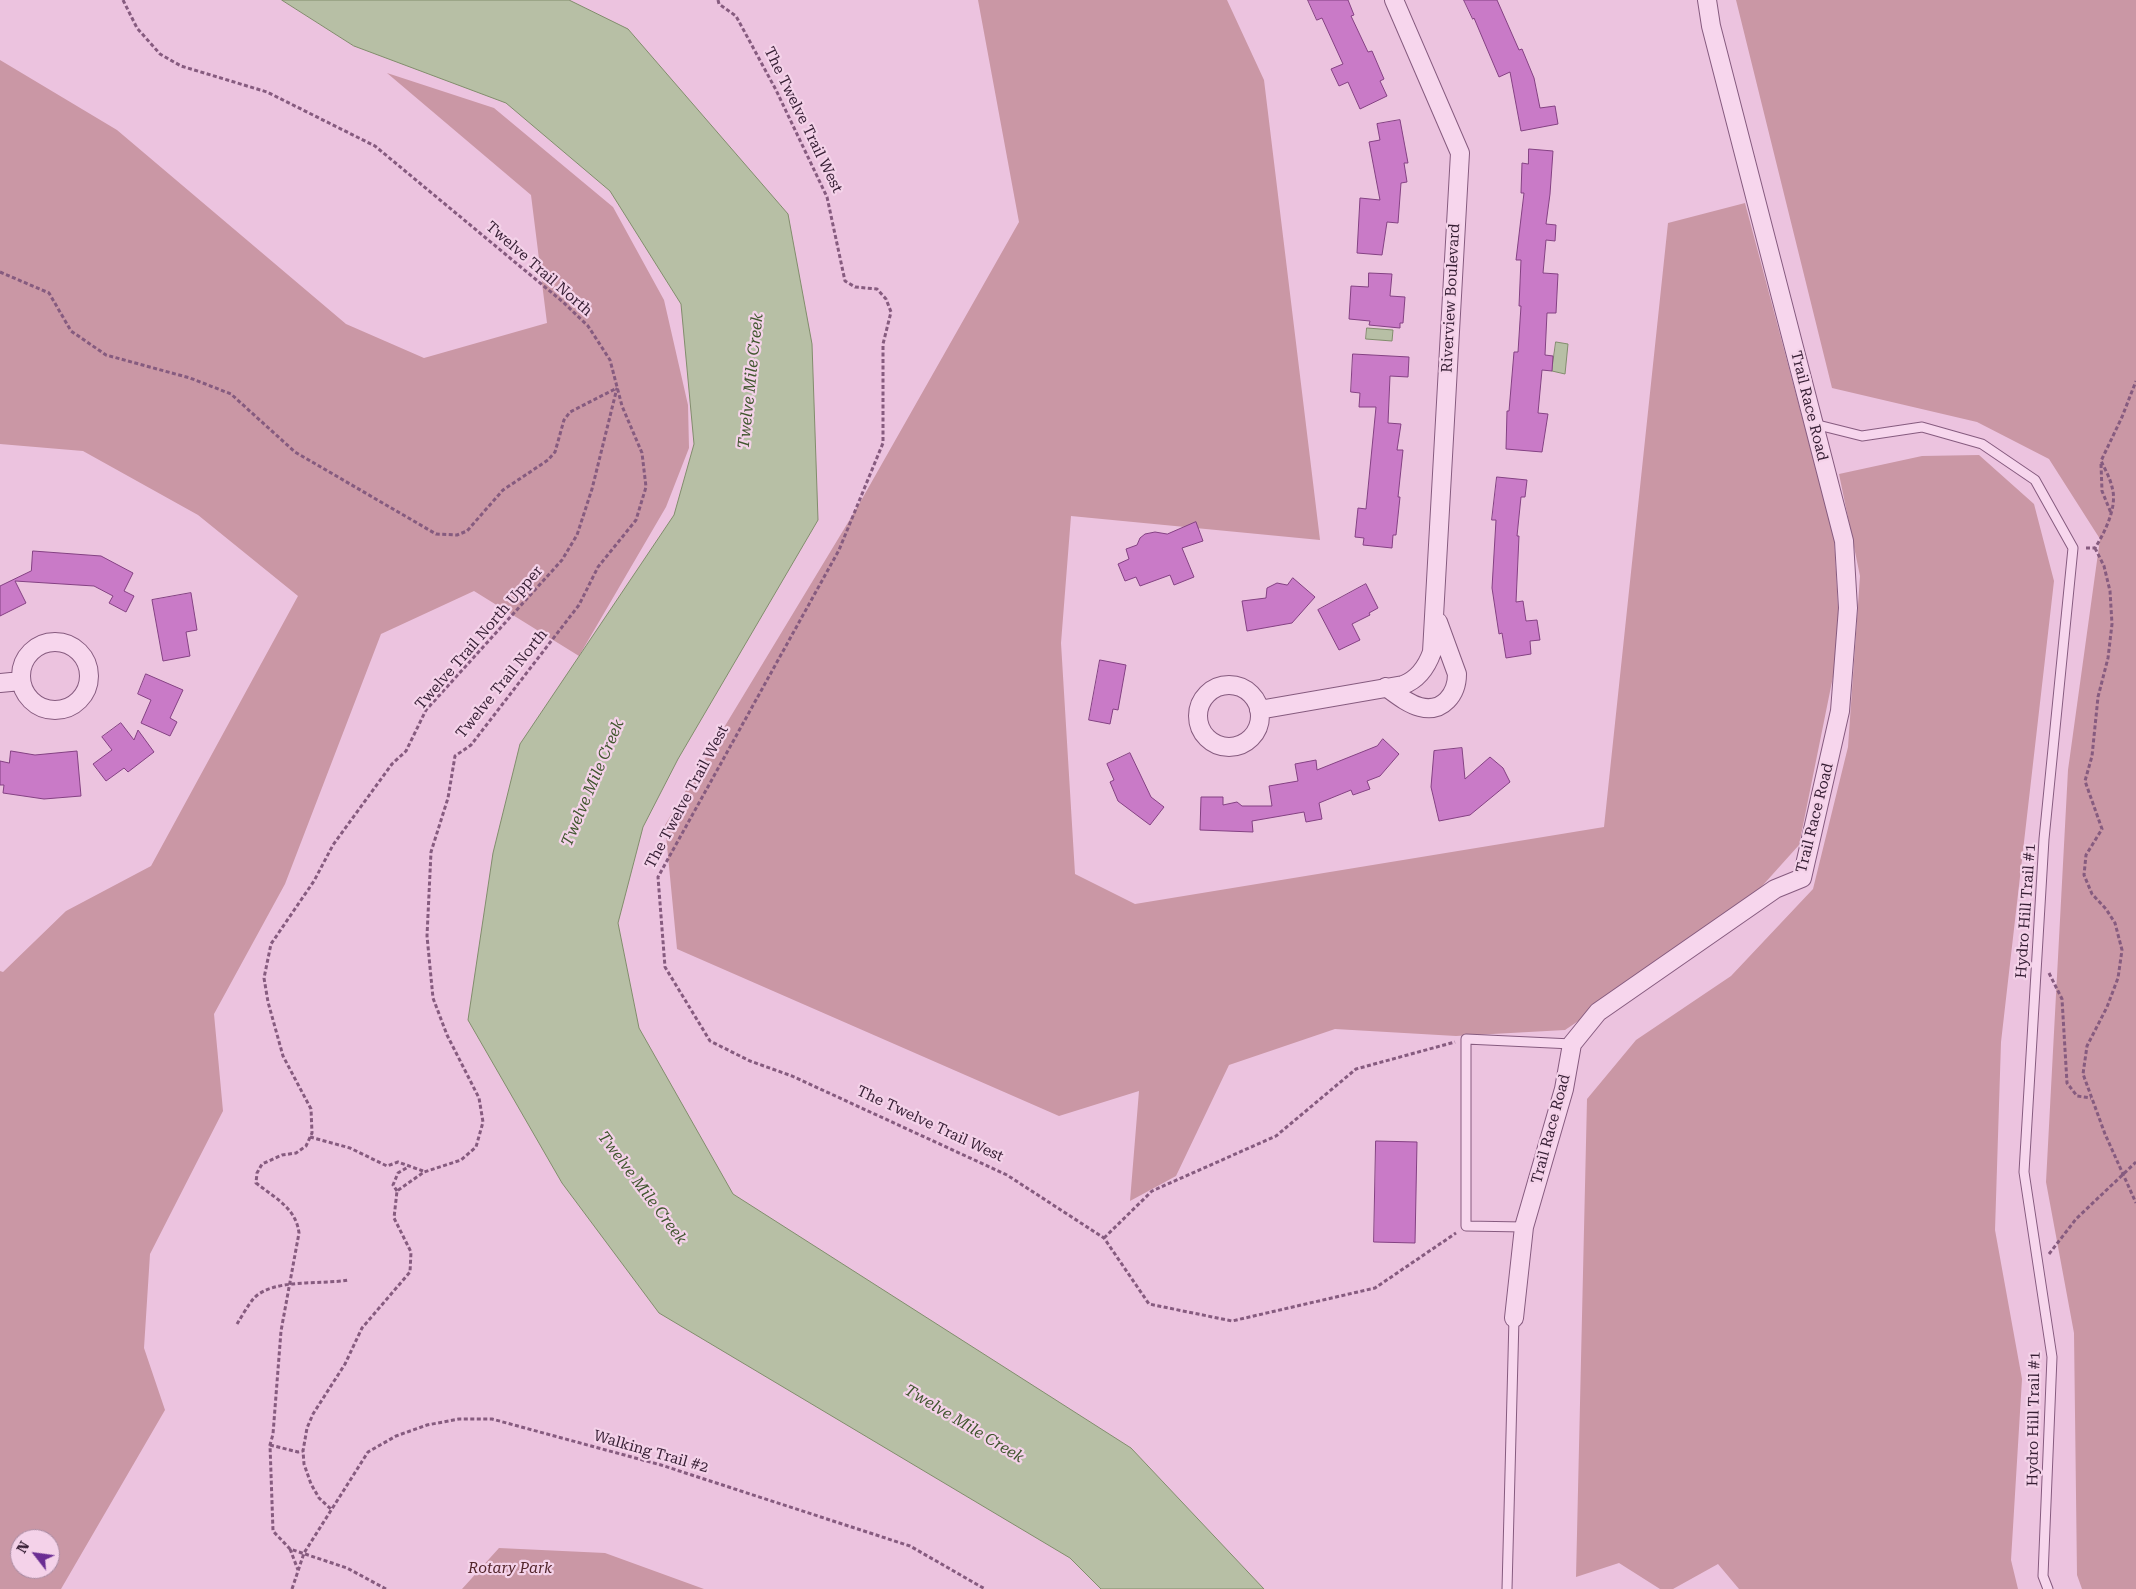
<!DOCTYPE html>
<html>
<head>
<meta charset="utf-8">
<style>
  body { margin:0 }
  #map { position:relative; width:2136px; height:1589px; overflow:hidden; background:#ecc3df; font-family:"Roboto Serif",serif }
  canvas { display:block }
  .north { position:absolute; left:10px; top:1529px; width:50px; height:50px; box-sizing:border-box; background:#f4d2e9; border:1px solid #a88aa1; border-radius:50%; rotate:300deg; font-size:14px; font-weight:700; line-height:20px; text-align:center; color:#361e34 }
  .north::after { content:''; display:block; margin:auto; width:18px; height:22px; background:#6b2d93; clip-path:polygon(50% 0,100% 100%,50% 72%,0 100%) }
</style>
</head>
<body>
<div id="map">
<canvas width="2136" height="1589"></canvas>
<div class="north">N</div>
</div>
<script>
const c = document.querySelector('canvas').getContext('2d');
c.lineJoin = 'round';
function fill(path, color) { c.fillStyle = color; c.fill(path, 'evenodd'); }
function stroke(path, color, width, dash) { c.strokeStyle = color; c.lineWidth = width; c.lineCap = dash ? 'butt' : 'round'; c.setLineDash(dash || []); c.stroke(path); }
function label(font, color, halo, rows, align = 'center') {
  c.font = font + ' "Roboto Serif",serif'; c.lineWidth = 4.5; c.setLineDash([]); c.textBaseline = 'middle'; c.strokeStyle = halo; c.fillStyle = color; for (const [text, x, y, turn = 0] of rows) {
    c.save(); c.translate(x, y); c.rotate((+turn || 0) * Math.PI / 180); c.textAlign = isNaN(turn) ? turn : align; if (halo) c.strokeText(text, 0, 0); c.fillText(text, 0, 0); c.restore();
  }
}
const green = new Path2D(`
  M 978,0 L 1227,0 L 1264,80 L 1320,540 L 1071,516 L 1061,643 L 1075,874 L 1135,904 L 1604,827 L 1668,223 L 1745,203 L 1834,537 L 1840,642 L 1799,845 L 1737,914 L 1565,1030 L 1456,1036 L 1335,1029 L 1229,1065 L 1176,1176 L 1130,1201 L 1139,1091 L 1059,1116 L 677,949 L 665,825 L 858,506 L 1019,222 Z
  M 1736,0 L 2136,0 L 2136,1589 L 2082,1589 L 2077,1575 L 2074,1333 L 2046,1182 L 2068,770 L 2100,539 L 2049,459 L 1977,422 L 1832,388 Z
  M 0,60 L 117,130 L 346,324 L 424,358 L 547,323 L 531,195 L 387,73 L 494,108 L 613,207 L 664,300 L 688,405 L 689,448 L 666,507 L 579,656 L 474,591 L 381,634 L 285,884 L 214,1014 L 223,1111 L 150,1254 L 144,1348 L 165,1410 L 61,1589 L 0,1589 L 0,971 L 3,972 L 66,911 L 151,866 L 298,596 L 198,515 L 83,451 L 0,444 ZM 20,1539 L 50,1539 L 50,1569 L 20,1569 Z
  M 1979,455 L 2034,504 L 2054,581 L 2001,1042 L 1995,1230 L 2022,1379 L 2011,1560 L 2018,1589 L 1739,1589 L 1718,1564 L 1673,1589 L 1660,1589 L 1619,1563 L 1576,1577 L 1587,1099 L 1636,1040 L 1731,976 L 1813,889 L 1848,747 L 1860,576 L 1839,474 L 1922,456 Z
  M 499,1548 L 605,1553 L 704,1589 L 462,1589 Z`);
const water = new Path2D(`
  M 282,0 L 569,0 L 628,29 L 788,214 L 812,344 L 818,520 L 678,759 L 643,827 L 618,923 L 639,1028 L 733,1194 L 1131,1448 L 1264,1589 L 1101,1589 L 1070,1558 L 659,1313 L 562,1183 L 468,1020 L 493,853 L 520,744 L 674,515 L 694,444 L 681,304 L 610,191 L 506,103 L 354,46 Z
  M 1367,328 L 1393,330 L 1392,341 L 1366,339 Z
  M 1556,342 L 1568,344 L 1565,374 L 1552,371 Z`);
const building = new Path2D(`
  M 1308,0 L 1348,0 L 1354,15 L 1351,16 L 1368,52 L 1372,51 L 1384,79 L 1380,81 L 1387,96 L 1360,109 L 1348,82 L 1339,86 L 1331,69 L 1343,64 L 1322,18 L 1317,20 Z
  M 1464,0 L 1497,0 L 1519,50 L 1522,49 L 1534,78 L 1540,108 L 1555,106 L 1558,124 L 1521,131 L 1510,72 L 1499,77 L 1474,18 L 1473,19 Z
  M 1400,120 L 1408,163 L 1404,163 L 1407,182 L 1401,183 L 1398,223 L 1387,222 L 1382,255 L 1357,253 L 1360,198 L 1380,200 L 1369,142 L 1380,140 L 1377,124 Z
  M 1529,149 L 1553,151 L 1550,194 L 1546,224 L 1556,225 L 1555,241 L 1546,240 L 1543,273 L 1558,274 L 1556,313 L 1547,313 L 1545,355 L 1553,356 L 1552,371 L 1542,370 L 1538,413 L 1548,414 L 1542,452 L 1506,449 L 1507,411 L 1509,411 L 1514,352 L 1518,352 L 1520,321 L 1521,306 L 1519,306 L 1521,260 L 1516,260 L 1524,193 L 1521,193 L 1522,163 L 1528,164 Z
  M 1369,273 L 1392,274 L 1390,296 L 1405,297 L 1403,323 L 1400,323 L 1400,328 L 1369,325 L 1370,321 L 1349,319 L 1351,286 L 1368,287 Z
  M 1353,354 L 1409,357 L 1408,377 L 1390,376 L 1388,423 L 1401,424 L 1397,450 L 1403,450 L 1398,497 L 1400,497 L 1396,535 L 1393,535 L 1392,548 L 1363,545 L 1364,538 L 1355,537 L 1358,508 L 1366,509 L 1376,407 L 1359,407 L 1360,393 L 1351,392 Z
  M 1497,477 L 1527,480 L 1525,497 L 1521,497 L 1517,536 L 1519,536 L 1516,602 L 1523,601 L 1526,621 L 1537,620 L 1540,640 L 1530,641 L 1531,654 L 1506,658 L 1502,633 L 1499,634 L 1492,588 L 1496,520 L 1492,520 Z
  M 1196,522 L 1203,541 L 1182,548 L 1194,577 L 1174,585 L 1170,575 L 1140,586 L 1136,577 L 1125,581 L 1118,564 L 1129,559 L 1126,549 L 1137,545 L 1140,538 L 1145,534 L 1155,532 L 1167,534 Z
  M 33,551 L 101,556 L 133,573 L 124,591 L 134,596 L 126,612 L 109,603 L 113,596 L 94,586 L 15,581 L 26,603 L 0,616 L 0,586 L 31,571 Z
  M 1293,578 L 1315,597 L 1292,623 L 1247,631 L 1242,601 L 1266,598 L 1267,588 L 1277,583 L 1287,585 Z
  M 1366,584 L 1378,608 L 1369,613 L 1370,615 L 1352,624 L 1360,640 L 1339,650 L 1318,610 Z
  M 191,593 L 197,630 L 186,632 L 190,656 L 163,661 L 152,600 Z
  M 1100,660 L 1126,665 L 1118,710 L 1113,709 L 1110,724 L 1089,720 Z
  M 146,674 L 183,690 L 170,718 L 177,722 L 170,736 L 141,723 L 151,700 L 138,694 Z
  M 121,723 L 134,740 L 138,730 L 154,752 L 128,772 L 124,768 L 106,781 L 93,764 L 112,750 L 102,737 Z
  M 1383,739 L 1399,754 L 1380,776 L 1367,781 L 1370,789 L 1353,795 L 1351,790 L 1319,803 L 1322,819 L 1306,822 L 1304,812 L 1252,821 L 1253,832 L 1200,830 L 1201,797 L 1223,797 L 1223,805 L 1237,802 L 1242,806 L 1272,806 L 1269,786 L 1298,781 L 1295,764 L 1316,760 L 1317,770 L 1377,746 Z
  M 1462,748 L 1465,779 L 1490,757 L 1503,768 L 1510,782 L 1470,815 L 1439,821 L 1431,787 L 1434,751 Z
  M 11,751 L 35,755 L 77,751 L 81,796 L 44,799 L 3,793 L 4,785 L 0,785 L 0,761 L 9,763 Z
  M 1130,753 L 1151,797 L 1164,807 L 1150,825 L 1118,801 L 1110,782 L 1114,780 L 1107,764 Z
  M 1376,1141 L 1417,1142 L 1415,1243 L 1374,1242 Z`);
const path = new Path2D(`
  M 123,0 L 137,28 L 160,54 L 181,66 L 267,92 L 375,146 L 563,302 L 588,326 L 610,360 L 622,406 L 642,453 L 646,487 L 636,520 L 598,567 L 579,605 L 471,745 L 455,756 L 448,798 L 431,852 L 427,936 L 433,998 L 447,1035 L 479,1098 L 483,1122 L 476,1147 L 461,1160 L 424,1172 L 397,1191 L 394,1218 L 411,1252 L 410,1272 L 362,1328 L 345,1364 L 313,1414 L 307,1428 L 303,1451 L 304,1464 L 311,1484 L 319,1498 L 332,1510
  M 718,0 L 719,4 L 736,16 L 776,90 L 827,197 L 845,281 L 855,287 L 877,289 L 886,299 L 891,312 L 883,344 L 883,443 L 839,550 L 658,877 L 665,967 L 710,1041 L 750,1061 L 792,1076 L 1007,1175 L 1104,1238 L 1149,1304 L 1232,1321 L 1375,1288 L 1456,1233
  M 0,272 L 49,293 L 71,331 L 106,355 L 190,378 L 231,394 L 295,452 L 436,534 L 457,535 L 467,531 L 503,490 L 548,460 L 555,452 L 564,420 L 570,412 L 617,388
  M 2101,464 L 2102,491 L 2111,513
  M 2086,548 L 2095,548 C 2105,532 2118,506 2112,487 C 2110,478 2105,469 2101,461 L 2122,417 L 2136,381
  M 2095,548 L 2104,566 L 2110,591 L 2112,624 L 2108,658 L 2098,697 L 2092,756 L 2085,781 L 2102,829 L 2086,855 L 2084,875 L 2092,894 L 2106,909 L 2115,923 L 2122,950 L 2118,978 L 2107,1007 L 2087,1046 L 2083,1074 L 2105,1134 L 2136,1203
  M 2049,973 L 2062,999 L 2067,1083 L 2077,1096 L 2091,1098
  M 310,1137 L 350,1148 L 387,1166 L 398,1162 L 423,1171
  M 397,1191 L 393,1185 L 398,1173 L 408,1167
  M 1104,1238 L 1152,1191 L 1276,1136 L 1356,1069 L 1455,1042
  M 2049,1254 L 2076,1219 L 2136,1162
  M 237,1324 C 242,1316 248,1305 254,1298 C 274,1278 321,1285 348,1280
  M 270,1445 L 298,1452 L 303,1451
  M 290,1549 L 298,1570
  M 292,1589 L 304,1553 L 368,1452 L 396,1436 L 427,1425 L 459,1419 L 492,1419 L 661,1465 L 910,1546 L 985,1589
  M 386,1589 L 347,1568 L 290,1549 L 273,1531 L 270,1445 L 273,1434 L 281,1331 L 299,1233 C 296,1208 275,1198 256,1183 L 257,1173 L 262,1164 L 282,1155 L 296,1153 L 306,1146 L 312,1133 L 311,1109 L 283,1056 L 268,1002 L 264,978 L 271,944 L 314,881 L 333,845 L 392,764 L 406,751 L 426,710 L 562,560 L 577,535 L 592,489 L 617,388`);
const service = new Path2D(`
  M 1814,424 L 1862,436 L 1922,427 L 1982,444 L 2035,480 L 2073,548 L 2044,839 L 2024,1172 L 2052,1357 L 2043,1576 L 2048,1589
  M 1524,1227 L 1466,1226 L 1466,1039 L 1572,1044
  M 1507,1589 L 1514,1318`);
const minor = new Path2D(`
  M21 676a34 34 0 1 1 68 0a34 34 0 1 1-68 0Z
  M 0,683 L 21,681
  M1198 716a31 31 0 1 1 62 0a31 31 0 1 1-62 0Z
  M 1386,687 C 1397,695 1408,704 1420,707 C 1443,713 1457,694 1457,674 L 1438,622
  M 1259,710 L 1403,685 C 1419,679 1427,666 1432,652 L 1460,153 L 1394,0
  M 1514,1318 L 1524,1227 L 1564,1089 L 1572,1044 L 1598,1012 L 1775,889 L 1802,878 L 1840,711 L 1848,608 L 1844,541 L 1711,26 L 1707,0`);
const streetNames = [
  ["The Twelve Trail West",803,120,64],
  ["Twelve Trail North",539,269,41],
  ["Riverview Boulevard",1451,298,-87],
  ["Trail Race Road",1809,406,76],
  ["Twelve Trail North Upper",479,638,-49],
  ["Twelve Trail North",502,684,-51],
  ["The Twelve Trail West",687,797,-62],
  ["Trail Race Road",1815,818,-76],
  ["Hydro Hill Trail #1",2026,911,-86],
  ["The Twelve Trail West",930,1124,25],
  ["Trail Race Road",1551,1129,-75],
  ["Hydro Hill Trail #1",2034,1419,-89],
  ["Walking Trail #2",651,1452,16]
];
const parkNames = [
  ["Rotary Park",510,1569]
];
const waterNames = [
  ["Twelve Mile Creek",751,381,-84],
  ["Twelve Mile Creek",593,783,-67],
  ["Twelve Mile Creek",642,1188,53],
  ["Twelve Mile Creek",964,1424,31]
];
fill(green, '#ca97a5');
fill(water, '#b7bfa5');
stroke(water, '#818d6c', 1);
fill(building, '#c97ac7');
stroke(building, '#844183', 1);
stroke(service, '#865b7f', 11);
stroke(minor, '#865b7f', 20);
stroke(path, '#865b7f', 3, [4, 2.5]);
stroke(service, '#f7d6ed', 9);
stroke(minor, '#f7d6ed', 18);
label('15px', '#361e34', '#f4d2e9', streetNames);
label('italic 15px', '#52252b', '#f4d2e9', parkNames);
label('italic 16px', '#40562e', '#f4d2e9', waterNames);
</script>
</body>
</html>
